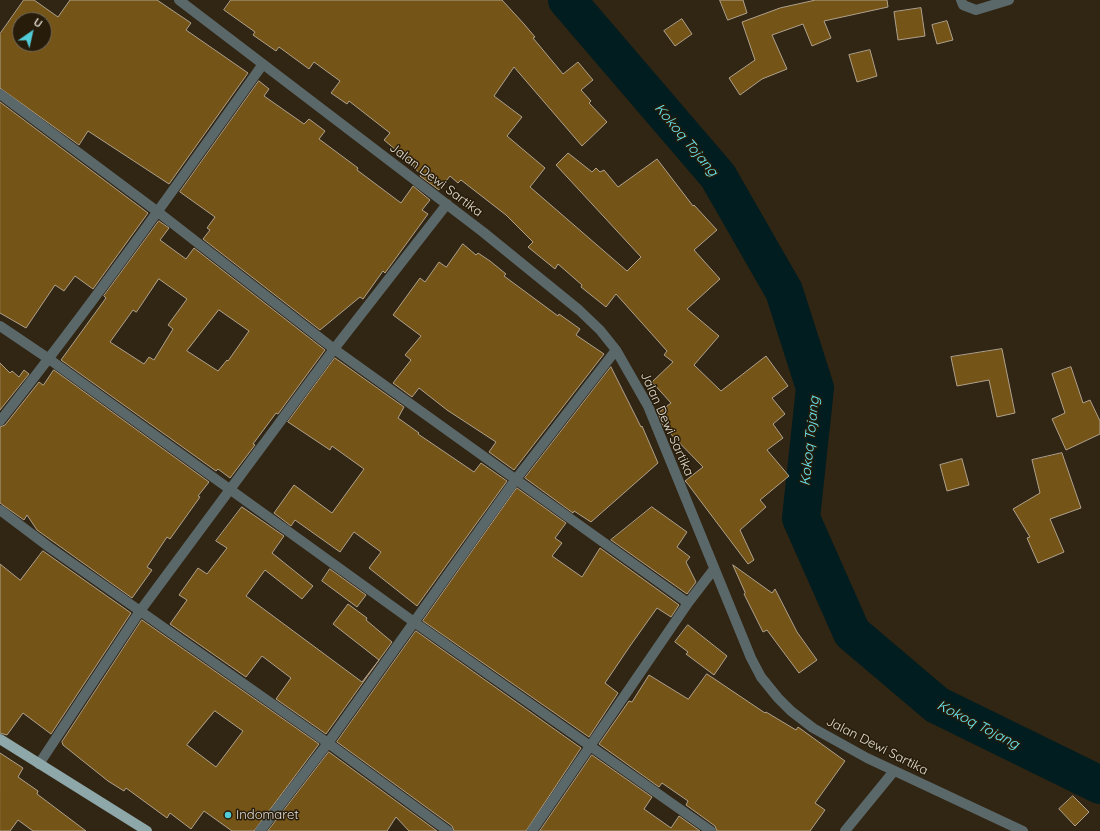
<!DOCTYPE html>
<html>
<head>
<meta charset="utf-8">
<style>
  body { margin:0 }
  #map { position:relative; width:1100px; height:831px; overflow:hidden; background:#312514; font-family:Quicksand,sans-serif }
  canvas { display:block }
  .north { position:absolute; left:12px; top:12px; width:40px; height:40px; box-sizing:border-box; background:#271c0a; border:1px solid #73695a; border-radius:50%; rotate:34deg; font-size:11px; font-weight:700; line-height:16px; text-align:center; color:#e4ddd2 }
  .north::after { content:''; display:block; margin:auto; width:14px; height:18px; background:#52ccd6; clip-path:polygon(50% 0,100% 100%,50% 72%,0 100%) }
</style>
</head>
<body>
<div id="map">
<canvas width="1100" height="831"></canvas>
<div class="north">U</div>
</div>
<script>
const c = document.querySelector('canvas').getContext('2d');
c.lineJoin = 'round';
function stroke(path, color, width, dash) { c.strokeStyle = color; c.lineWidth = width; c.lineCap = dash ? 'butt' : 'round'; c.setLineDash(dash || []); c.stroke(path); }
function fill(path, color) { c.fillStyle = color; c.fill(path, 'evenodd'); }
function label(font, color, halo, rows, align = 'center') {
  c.font = font + ' Quicksand,sans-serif'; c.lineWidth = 3; c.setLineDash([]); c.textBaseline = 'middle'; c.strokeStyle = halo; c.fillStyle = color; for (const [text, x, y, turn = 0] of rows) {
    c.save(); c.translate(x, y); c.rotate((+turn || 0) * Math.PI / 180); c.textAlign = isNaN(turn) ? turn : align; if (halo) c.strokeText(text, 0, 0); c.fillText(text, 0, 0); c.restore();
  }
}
const river = new Path2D(`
  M 567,0 L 718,176 L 784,291 L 815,388 L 801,518 L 852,633 L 937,705 L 1100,785`);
const building = new Path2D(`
  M 24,0 L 34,0 L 58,17 L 70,0 L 157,0 L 191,23 L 186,30 L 248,73 L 169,184 L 88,131 L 79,145 L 0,88 L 0,34 ZM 20,20 L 44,20 L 44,44 L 20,44 Z
  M 231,0 L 502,0 L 524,24 L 535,37 L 533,38 L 563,74 L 578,62 L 593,80 L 581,90 L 591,101 L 589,103 L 607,122 L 582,146 L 514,67 L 494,96 L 522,117 L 507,136 L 545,168 L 530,187 L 627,271 L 641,257 L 556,165 L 568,153 L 592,172 L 596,168 L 600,172 L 604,170 L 618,187 L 657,159 L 693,206 L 694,205 L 717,230 L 694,250 L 720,279 L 687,309 L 719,336 L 694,365 L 721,391 L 766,356 L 788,386 L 772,398 L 785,414 L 773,424 L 783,438 L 767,450 L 789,476 L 760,500 L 766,507 L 740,530 L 754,560 L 748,564 L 687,483 L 685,481 L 703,467 L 663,426 L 658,413 L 671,403 L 652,382 L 673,362 L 664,355 L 667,351 L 616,294 L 606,307 L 581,287 L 582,285 L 558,264 L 555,269 L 528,247 L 533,242 L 506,215 L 461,180 L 458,183 L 450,176 L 439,190 L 420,176 L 421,174 L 413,167 L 414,165 L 384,140 L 390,133 L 349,101 L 347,104 L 331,93 L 340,81 L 314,62 L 309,69 L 279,47 L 276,51 L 253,35 L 255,32 L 224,10 Z
  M 720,0 L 743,0 L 747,13 L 728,20 Z
  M 816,0 L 887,0 L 888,7 L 824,21 L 831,38 L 812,46 L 803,24 L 772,35 L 787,69 L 762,79 L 740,95 L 729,78 L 755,60 L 742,22 L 780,8 Z
  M 921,8 L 925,36 L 898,40 L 894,12 Z
  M 682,19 L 692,34 L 675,46 L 664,31 Z
  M 947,21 L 953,40 L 937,44 L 932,25 Z
  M 870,50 L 877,76 L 857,82 L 849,55 Z
  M 259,81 L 269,89 L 264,96 L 304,124 L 309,119 L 325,131 L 319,139 L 358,168 L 357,170 L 401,203 L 413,186 L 430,200 L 422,210 L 428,214 L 385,273 L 383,271 L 363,299 L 360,297 L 320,330 L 203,239 L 210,230 L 207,228 L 215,217 L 180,192 Z
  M 0,102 L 148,213 L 93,289 L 75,276 L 64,291 L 55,285 L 26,328 L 0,313 Z
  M 159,221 L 169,228 L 160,240 L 186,259 L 194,248 L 325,350 L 278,414 L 276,413 L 253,444 L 255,445 L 230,478 L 218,469 L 216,471 L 61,360 L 106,298 L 104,296 ZM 159,279 L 187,299 L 168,325 L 173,329 L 154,360 L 149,357 L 144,364 L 110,342 L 133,310 L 136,312 ZM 219,310 L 249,331 L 228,361 L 227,360 L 218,371 L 187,351 Z
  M 463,244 L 476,255 L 478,253 L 490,261 L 506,274 L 504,276 L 558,316 L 559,314 L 580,329 L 576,335 L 604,354 L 514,470 L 489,452 L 496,442 L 447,410 L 419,388 L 412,397 L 393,383 L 411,360 L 405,355 L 421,336 L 393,315 L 420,278 L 425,282 L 439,262 L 446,267 Z
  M 1002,349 L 1015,413 L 997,417 L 989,380 L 957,386 L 951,357 Z
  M 335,358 L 404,407 L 398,418 L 419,433 L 418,434 L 474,472 L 481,463 L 507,481 L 417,606 L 369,568 L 381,552 L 354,532 L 340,552 L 295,520 L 291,526 L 274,513 L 294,485 L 332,513 L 364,469 L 332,446 L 330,450 L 288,422 Z
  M 0,363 L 10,373 L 12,371 L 19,377 L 24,370 L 29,374 L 0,410 Z
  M 611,367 L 641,427 L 642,426 L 658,463 L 591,522 L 574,511 L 573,513 L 525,478 Z
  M 1071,367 L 1083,403 L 1090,400 L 1100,421 L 1100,434 L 1066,450 L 1052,419 L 1065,413 L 1052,374 Z
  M 54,370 L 209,482 L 198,496 L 200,497 L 170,539 L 167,537 L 147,567 L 152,570 L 132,598 L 37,530 L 27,515 L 24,520 L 0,503 L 0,427 L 5,425 L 39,382 L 43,385 Z
  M 1062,453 L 1081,508 L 1050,519 L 1064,552 L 1038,563 L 1027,538 L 1030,537 L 1013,509 L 1040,493 L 1032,460 Z
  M 962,459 L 969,485 L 947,491 L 940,465 Z
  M 517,488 L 566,523 L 555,538 L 562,543 L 552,556 L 582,577 L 600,548 L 679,605 L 671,617 L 657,608 L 630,646 L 605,683 L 618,693 L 589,737 L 423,621 Z
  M 242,507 L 284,536 L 272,553 L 313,586 L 302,599 L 265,570 L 246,596 L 362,682 L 379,660 L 333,624 L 348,604 L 367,618 L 366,620 L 392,642 L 326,734 L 276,699 L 291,678 L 262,656 L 246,677 L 170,624 L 187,600 L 179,595 L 198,568 L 207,574 L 227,548 L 216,541 Z
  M 652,507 L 687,532 L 677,547 L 690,557 L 686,562 L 696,582 L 687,594 L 611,540 Z
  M 43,551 L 131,613 L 51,734 L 23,713 L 7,735 L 0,733 L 0,564 L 20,580 Z
  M 733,565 L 772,593 L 775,589 L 797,632 L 817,660 L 799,673 L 767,630 L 763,632 L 744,594 L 745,593 Z
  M 330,569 L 366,595 L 357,607 L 322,581 Z
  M 142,620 L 319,744 L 254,831 L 232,831 L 204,811 L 191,829 L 170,813 L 167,818 L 126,788 L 124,791 L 108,781 L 63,745 L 62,742 ZM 215,711 L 243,731 L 216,767 L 187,745 Z
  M 688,625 L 727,656 L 714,675 L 686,654 L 688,652 L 675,642 Z
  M 416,631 L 581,748 L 526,831 L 454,831 L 452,826 L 337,742 Z
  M 707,674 L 765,713 L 766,712 L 796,730 L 798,727 L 845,761 L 815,803 L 825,810 L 810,831 L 717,831 L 715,826 L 686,805 L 688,801 L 662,783 L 659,787 L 599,744 L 629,701 L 632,702 L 649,675 L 688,699 Z
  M 329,752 L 437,831 L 409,831 L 396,817 L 387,831 L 268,831 Z
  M 0,753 L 23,768 L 18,777 L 38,791 L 37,794 L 86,831 L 33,831 L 18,820 L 10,831 L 0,831 Z
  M 592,755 L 652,797 L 644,809 L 671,828 L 679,816 L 700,831 L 540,831 Z
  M 1073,796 L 1089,812 L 1075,826 L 1059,809 Z`);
const minor = new Path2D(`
  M 179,0 L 483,232 L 579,310 L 600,330 L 616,350 L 648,406 L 751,658 L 761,677 L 778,698 L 791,711 L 813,728 L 867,758 L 1023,831
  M 961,0 L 963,5 L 976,10 L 1009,0
  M 0,94 L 158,212 L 334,349 L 688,603
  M 0,326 L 49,359 L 414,622 L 711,831
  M 0,421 C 92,305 177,185 263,64
  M 0,510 L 49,547 L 328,743 L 448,831
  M 39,764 L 140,611 L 334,349 L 447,204
  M 260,831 L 328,743 L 516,479 L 616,350
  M 532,831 L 688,603 L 714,569
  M 845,831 L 894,771`);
const major = new Path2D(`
  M 0,739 L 147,831`);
const markers = [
  [228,815,4,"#52ccd6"]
];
const streetNames = [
  ["Jalan Dewi Sartika",436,180,37],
  ["Jalan Dewi Sartika",667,424,66],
  ["Jalan Dewi Sartika",877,746,27]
];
const poiNames = [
  ["Indomaret",236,815]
];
const waterNames = [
  ["Kokoq Tojang",686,140,50],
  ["Kokoq Tojang",810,441,-84],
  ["Kokoq Tojang",978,725,27]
];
stroke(river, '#011d1f', 38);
fill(building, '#755417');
stroke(building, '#afa18c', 1);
stroke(minor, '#5b6869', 10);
stroke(major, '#8ea8aa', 10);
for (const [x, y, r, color] of markers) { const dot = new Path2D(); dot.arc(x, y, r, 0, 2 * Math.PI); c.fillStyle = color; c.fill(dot); stroke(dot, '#271c0a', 1.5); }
label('13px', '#e4ddd2', '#271c0a', streetNames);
label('13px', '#e4ddd2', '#271c0a', poiNames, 'left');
label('italic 14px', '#68edf8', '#271c0a', waterNames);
</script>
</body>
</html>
